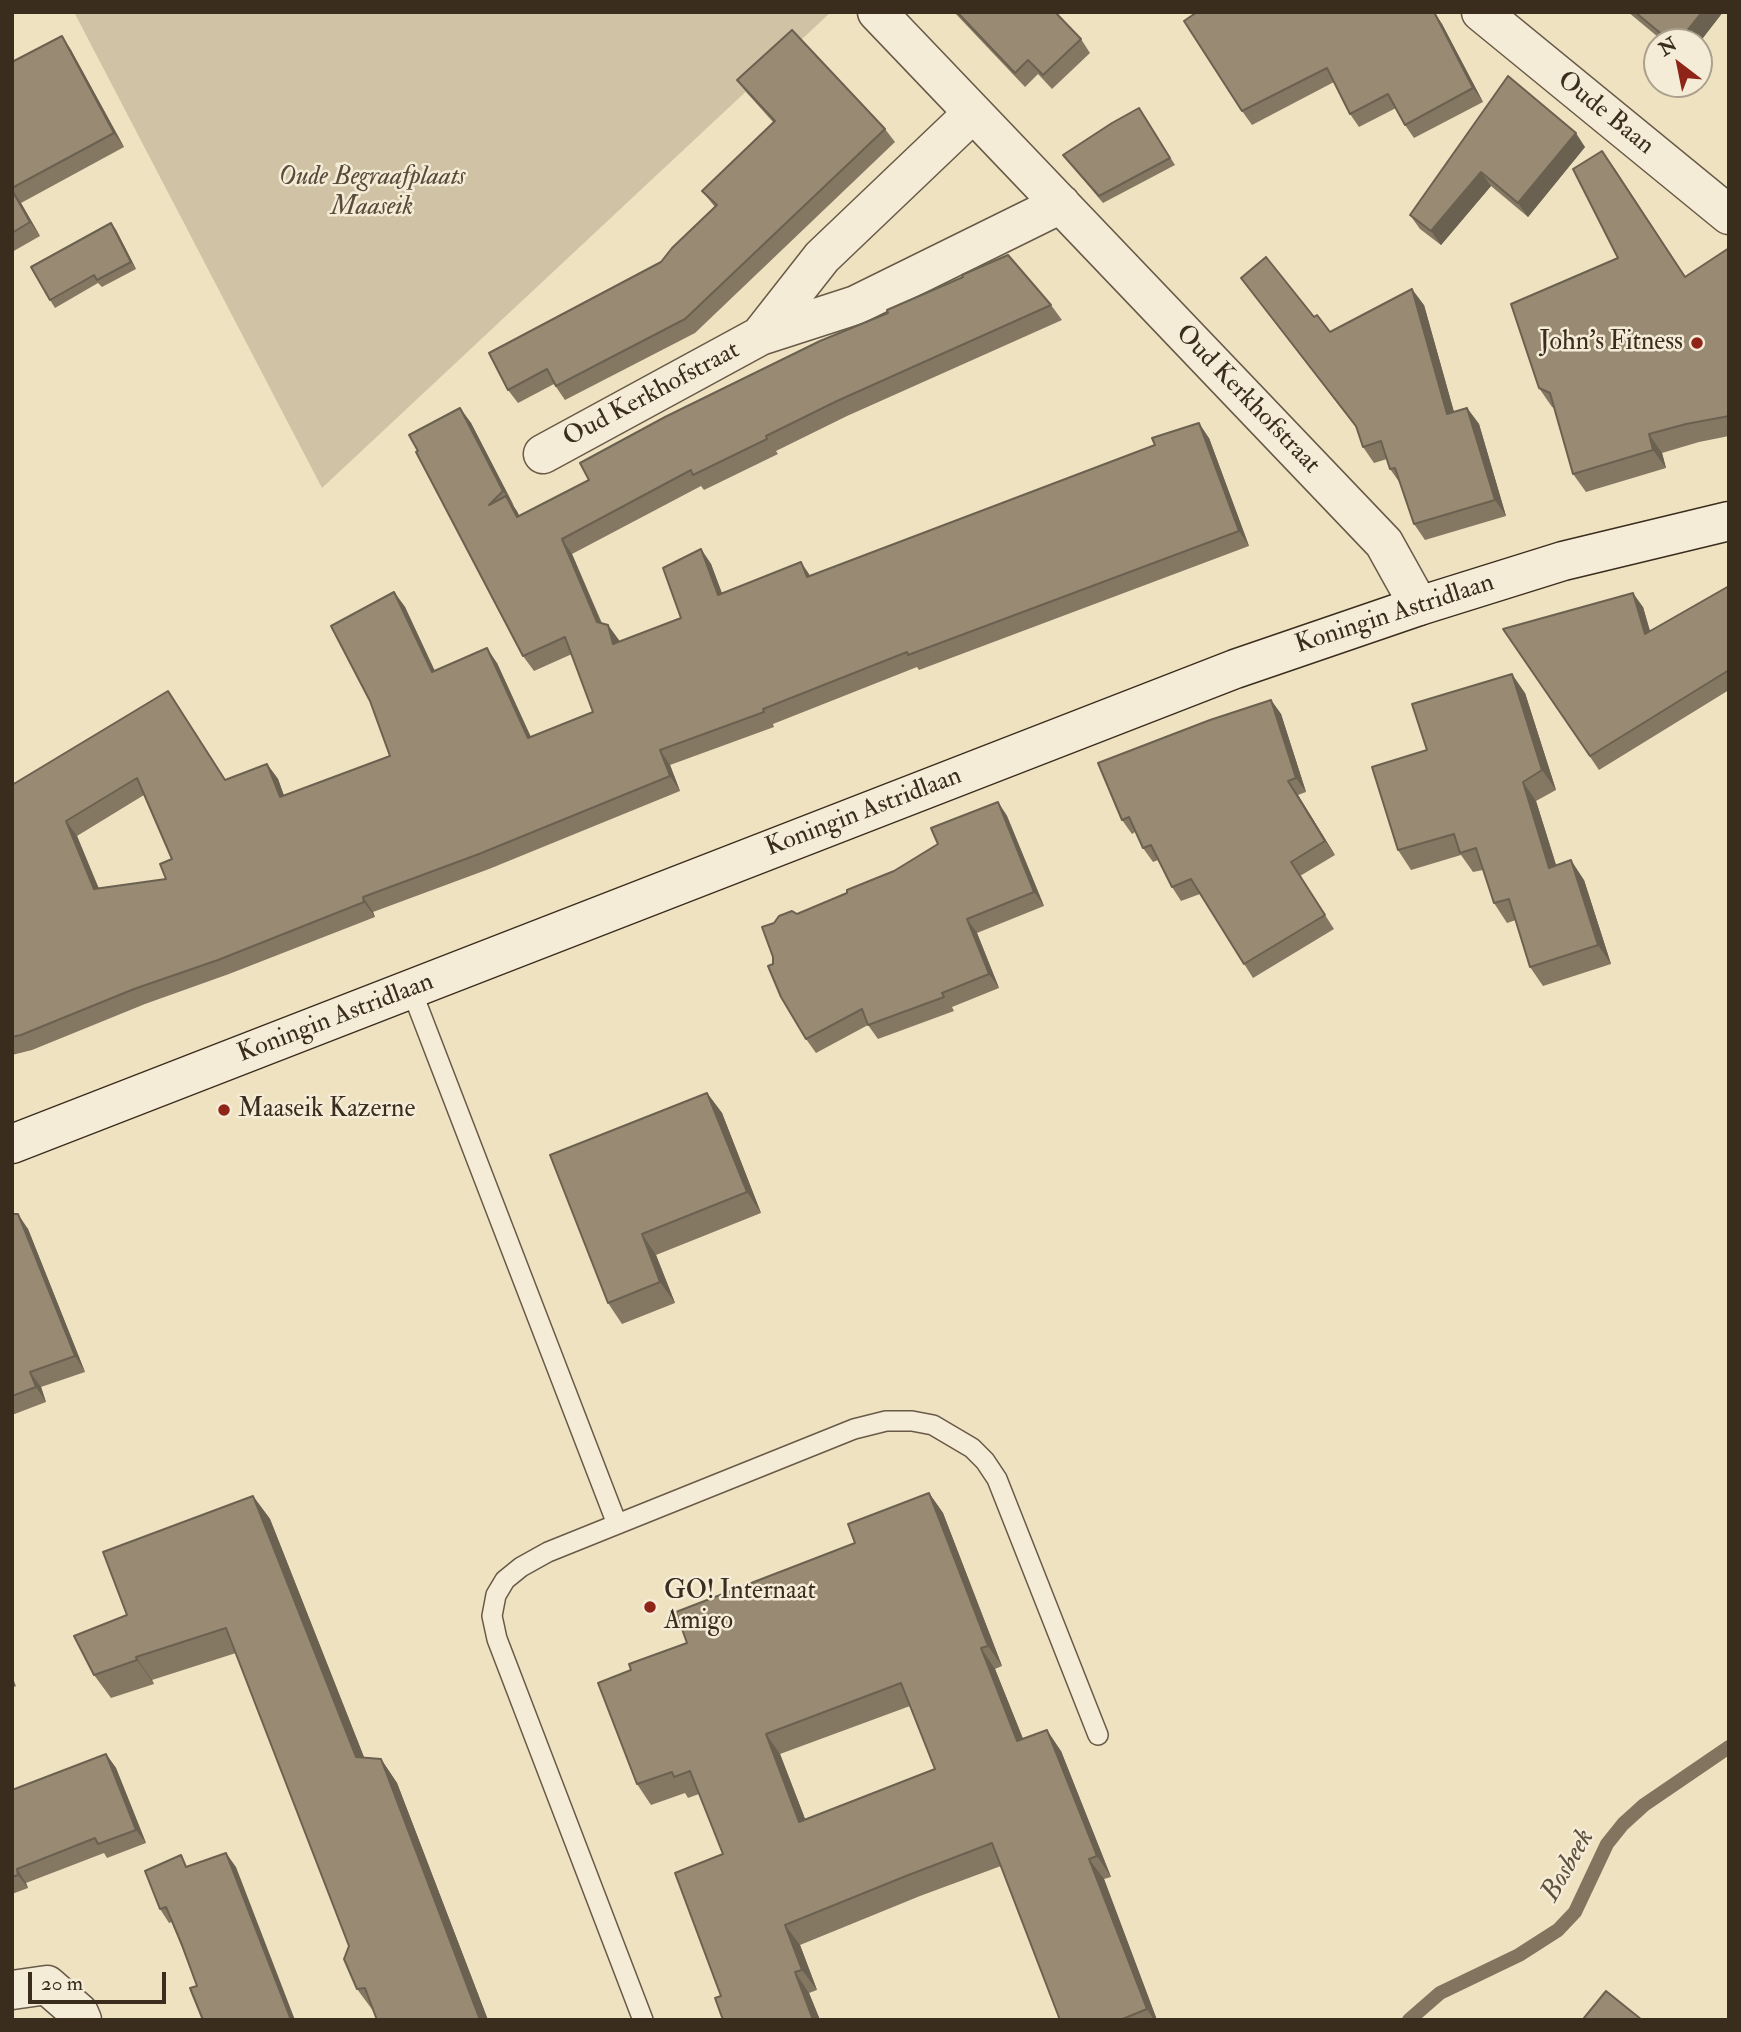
<!DOCTYPE html>
<style>
body{margin:0}
#map{position:relative;width:1741px;height:2032px;overflow:hidden;background:#efe2c1;font-family:"IM FELL Double Pica",serif}
canvas{display:block}
.frame{position:absolute;inset:0;border:14px solid #3b2d1e;pointer-events:none}
.north{position:absolute;left:1643px;top:28px;width:70px;height:70px;box-sizing:border-box;background:#f5ecd7;border:2px solid #aba08d;border-radius:50%;rotate:328deg;font-size:19px;font-weight:700;line-height:28px;text-align:center;color:#3b2d1e}
.north::after{content:'';display:block;margin:auto;width:24px;height:32px;background:#8f2418;clip-path:polygon(50% 0,100% 100%,50% 72%,0 100%)}
.scale{position:absolute;left:28px;top:1972px;width:138px;height:32px;box-sizing:border-box;border:4px solid #3b2d1e;border-top:0;padding-left:9px;font-size:21px;line-height:24px;white-space:nowrap;color:#3b2d1e;-webkit-text-stroke:5px #f5ecd7;paint-order:stroke}
</style>
<div id="map">
<canvas width="1741" height="2032"></canvas>
<div class="frame"></div>
<div class="north">N</div>
<div class="scale">20 m</div>
</div>
<script>
const ctx = document.querySelector('canvas').getContext('2d');
ctx.lineJoin = 'round';
function paint(path, color) { ctx.fillStyle = color; ctx.fill(path, 'evenodd'); }
const poly = rows => new Path2D(rows.map(r => 'M' + r).join(''));
function trace(path, color, width, dash) { ctx.strokeStyle = color; ctx.lineWidth = width; ctx.lineCap = dash ? 'butt' : 'round'; ctx.setLineDash(dash || []); ctx.stroke(path); }
function label(font, color, halo, rows, align = 'center') {
  ctx.font = font + ' "IM FELL Double Pica",serif'; ctx.lineWidth = 5; ctx.setLineDash([]); ctx.textBaseline = 'middle'; ctx.strokeStyle = halo; ctx.fillStyle = color; for (const [text, x, y, turn = 0] of rows) {
    ctx.save(); ctx.translate(x, y); ctx.rotate((+turn || 0) * Math.PI / 180); ctx.textAlign = isNaN(turn) ? turn : align; if (halo) ctx.strokeText(text, 0, 0); ctx.fillText(text, 0, 0); ctx.restore();
  }
}
paint(poly([
 [74,12,831,12,322,488]
]), '#d0c3a5');
trace(poly([
 [1409,2020,1440,1993,1519,1955,1558,1930,1575,1912,1607,1844,1623,1824,1644,1805,1729,1747]
]), '#82745f', 14);
const service = poly([
 [411,989,617,1524],
 [643,2020,497,1639,492,1616,496,1595,505,1580,521,1567,548,1552,854,1429,886,1421,912,1421,933,1425,972,1448,985,1461,997,1479,1098,1735]
]);
const minor = poly([
 [877,12,1384,543,1419,606],
 [1481,12,1729,215],
 [760,336,822,257,973,113],
 [543,454,760,336,856,305,1061,204],
 [12,1990,47,1985,79,2013,82,2020]
]);
const secondary = poly([
 [12,1144,1235,669,1419,606,1563,561,1729,521]
]);
trace(service, '#685a47', 22);
trace(minor, '#685a47', 41);
trace(secondary, '#3b2d1e', 41);
trace(service, '#f5ecd7', 19);
trace(minor, '#f5ecd7', 38);
trace(secondary, '#f5ecd7', 38);
paint(poly([
 [954,12,1055,12,1081,39,1090,53,1052,89,1038,74,1025,87],
 [1434,12,1442,24,1483,102,1414,138,1405,125,1396,108,1359,127,1350,114,1334,82,1252,125,1242,111],
 [1628,12,1723,12,1699,43,1664,42],
 [62,36,71,50,124,147,21,203,40,236,12,252,12,62],
 [1508,76,1585,147,1528,217,1491,186,1441,245,1420,229,1410,215],
 [737,80,885,129,895,142,695,333,565,400,554,384,518,403,508,390,661,262,715,207,702,191,773,122,747,93],
 [1144,115,1175,165,1103,203,1063,155],
 [1602,151,1685,277,1729,248,1729,436,1699,442,1662,453,1666,468,1586,492,1573,474,1554,408,1552,407,1539,388,1618,258],
 [111,223,116,230,136,269,102,287,98,283,55,308,50,300],
 [1241,278,1314,317,1330,332,1424,305,1454,412,1467,408,1479,424,1506,516,1425,540,1414,524,1400,483,1390,469,1387,459,1374,463,1363,447,1357,429],
 [1051,305,1062,320,847,416,776,451,778,454,704,490,701,486,572,554,602,623,608,625,619,642,681,618,701,549,711,564,722,593,811,575,1209,438,1249,546,919,670,917,667,773,724,774,727,670,765,680,791,489,869,373,912,375,917,229,974,145,1004,32,1050,12,1055,12,785,178,706,225,780,267,764,278,779,284,796,390,756,394,592,405,607,435,671,497,663,531,737,593,712,572,654,534,671,523,656,460,408,471,423,519,516],
 [144,795,172,859,166,879,98,888,77,836],
 [1729,586,1729,690,1599,770,1503,629,1643,607,1650,632],
 [1525,693,1556,790,1536,801,1556,865,1584,880,1611,964,1543,986,1530,967,1516,920,1507,923,1494,903,1483,870,1473,872,1461,855,1411,870,1398,850],
 [1271,700,1281,714,1306,792,1298,795,1335,855,1300,876,1334,929,1253,978,1200,894,1181,901,1172,887,1158,860,1153,862,1143,848,1135,832,1132,834,1122,820],
 [998,802,1007,816,1044,906,977,933,999,988,952,1007,954,1011,878,1039,868,1025,816,1053,806,1039,773,964,797,914,847,893,894,871,938,844],
 [707,1093,722,1113,761,1213,656,1255,675,1303,622,1324,608,1303],
 [12,1212,28,1229,85,1372,41,1387,46,1402,12,1415],
 [929,1493,943,1513,1002,1666,995,1669,1023,1739,1061,1751,1111,1877,1104,1879,1157,2020,1060,2020,1001,1866,920,1896,800,1945,817,1990,809,1993,820,2020,723,2020,721,1996,723,1854,699,1794,688,1798,685,1793,651,1805,637,1784,631,1670,687,1643,855,1543],
 [910,1706,935,1769,805,1819,780,1754],
 [253,1496,270,1519,364,1757,381,1759,397,1783,488,2020,377,2020,374,2012,357,1989,349,1946,236,1653,152,1680,154,1684,111,1698,94,1675,127,1615],
 [12,1676,16,1686,12,1688],
 [106,1754,116,1768,146,1843,107,1858,104,1853,26,1883,28,1888,12,1894,12,1790],
 [189,1866,236,1867,197,1986,172,1922,169,1923,160,1909]
]), '#847863');
paint(poly([
 [1434,12,1442,24,1483,102,1473,88],
 [1702,12,1723,12,1699,43,1678,42],
 [62,36,71,50,124,147,114,133],
 [1576,133,1585,147,1528,217,1518,203],
 [1602,151,1615,169,1698,296,1685,277],
 [1481,172,1491,186,1441,245,1431,231],
 [12,190,21,203,40,236,30,222],
 [111,223,116,230,136,269,131,262],
 [1412,289,1424,305,1459,430,1447,414],
 [460,408,471,423,514,506,503,491],
 [1467,408,1479,424,1506,516,1495,500],
 [1199,423,1209,438,1249,546,1239,531],
 [1649,434,1662,453,1666,468,1653,450],
 [506,496,517,511,527,532,517,517],
 [562,539,572,554,607,637,597,622],
 [701,549,711,564,728,610,718,595],
 [801,562,811,577,807,577],
 [394,592,405,607,442,687,432,672],
 [1633,593,1643,607,1655,648,1645,634],
 [608,625,619,640,624,659,613,644],
 [487,648,497,663,538,753,528,738],
 [1512,674,1525,693,1556,790,1542,770],
 [168,691,178,706,235,795,225,780],
 [1271,700,1281,714,1306,792,1296,778],
 [660,750,670,765,680,791,670,776],
 [267,764,278,779,290,812,280,797],
 [1288,781,1298,795,1335,855,1325,841],
 [1523,782,1536,801,1563,887,1549,868],
 [998,802,1007,816,1044,906,1034,892],
 [66,821,77,836,105,903,94,889],
 [1571,860,1584,880,1611,964,1598,945],
 [363,897,373,912,375,917,364,902],
 [967,919,977,933,999,988,989,974],
 [707,1093,722,1113,761,1213,747,1192],
 [18,1214,28,1229,85,1372,75,1356],
 [642,1234,656,1255,675,1303,660,1282],
 [30,1372,41,1387,46,1402,36,1387],
 [929,1493,943,1513,1002,1666,988,1646],
 [253,1496,270,1519,373,1780,356,1757],
 [981,1648,995,1669,1032,1761,1017,1741],
 [136,1657,152,1680,154,1684,137,1660],
 [1047,1730,1061,1751,1111,1877,1097,1856],
 [766,1734,780,1754,814,1842,799,1822],
 [106,1754,116,1768,146,1843,136,1830],
 [381,1759,397,1783,488,2020,480,2020],
 [226,1853,236,1867,295,2020,291,2020],
 [1089,1859,1104,1879,1157,2020,1154,2020,1147,2009],
 [17,1869,26,1883,28,1888,18,1875],
 [785,1925,800,1945,817,1990,802,1970],
 [795,1972,809,1993,820,2020,813,2020]
]), '#6b6150');
const building = poly([
 [957,12,1055,12,1081,39,1043,75,1028,60,1015,73,957,12],
 [1197,12,1434,12,1473,88,1405,125,1388,94,1350,114,1327,68,1242,111,1184,21,1197,12],
 [1635,12,1702,12,1678,42,1671,42,1635,12],
 [792,30,885,129,685,319,556,386,547,369,508,390,489,353,661,262,672,248,717,205,702,191,775,121,737,80,792,30],
 [62,36,114,133,12,188,12,62,62,36],
 [1508,76,1576,133,1518,203,1481,172,1431,231,1410,215,1508,76],
 [1139,108,1170,158,1099,196,1063,155,1112,123,1139,108],
 [1602,151,1685,277,1729,248,1729,416,1686,424,1649,434,1653,450,1573,474,1550,393,1539,388,1511,304,1618,258,1573,169,1602,151],
 [12,190,30,222,12,233,12,190],
 [111,223,131,262,97,280,94,275,50,300,31,267,111,223],
 [1008,255,1051,305,837,401,766,436,767,439,693,475,691,470,562,539,597,622,608,625,613,644,681,618,663,568,701,549,718,595,801,562,807,577,1155,445,1152,438,1199,423,1239,531,908,655,907,652,763,709,764,712,660,750,670,776,479,854,363,897,364,902,218,960,134,989,21,1035,12,1037,12,785,168,691,225,780,267,764,280,797,390,756,370,701,331,626,394,592,432,672,487,648,528,738,593,712,565,637,523,656,416,452,418,451,409,435,460,408,503,491,489,505,506,496,517,517,589,480,580,463,665,417,820,341,888,313,887,310,963,277,962,275,1008,255],
 [137,778,172,859,160,864,166,879,94,889,66,821,137,778],
 [1266,257,1314,317,1317,315,1330,332,1412,289,1447,414,1467,408,1495,500,1414,524,1395,468,1390,469,1381,441,1363,447,1356,426,1241,278,1266,257],
 [1729,586,1729,670,1590,756,1503,629,1633,593,1645,634,1729,586],
 [1512,674,1542,770,1523,782,1549,868,1571,860,1598,945,1530,967,1509,899,1494,903,1476,848,1460,853,1454,834,1398,850,1372,767,1427,750,1412,704,1512,674],
 [1271,700,1296,778,1288,781,1325,841,1291,862,1325,915,1244,964,1191,879,1172,887,1151,845,1143,848,1129,817,1122,820,1098,763,1210,720,1271,700],
 [998,802,1034,892,967,919,989,974,942,993,944,997,868,1025,862,1009,806,1039,781,997,768,966,773,964,773,957,762,927,774,923,779,916,792,911,797,914,847,893,847,890,894,871,938,844,931,828,998,802],
 [707,1093,747,1192,642,1234,660,1282,608,1303,550,1155,707,1093],
 [12,1212,13,1214,18,1214,75,1356,30,1372,36,1387,12,1396,12,1212],
 [929,1493,988,1646,981,1648,1017,1741,1047,1730,1097,1856,1089,1859,1147,2009,1120,2020,1060,2020,992,1843,906,1876,785,1925,802,1970,795,1972,813,2020,723,2020,715,1998,721,1996,675,1873,723,1854,690,1771,674,1777,672,1772,637,1784,598,1683,631,1670,629,1664,687,1643,676,1612,855,1543,848,1524,929,1493],
 [901,1683,935,1769,799,1822,766,1734,901,1683],
 [253,1496,356,1757,381,1759,480,2020,377,2020,365,1988,357,1989,344,1959,349,1946,226,1628,136,1657,137,1660,94,1675,74,1636,127,1615,103,1552,253,1496],
 [106,1754,136,1830,98,1844,95,1838,17,1869,18,1875,12,1877,12,1790,106,1754],
 [226,1853,291,2020,203,2020,190,1988,197,1986,182,1945,166,1907,160,1909,145,1871,181,1855,186,1867,226,1853],
 [1606,1991,1642,2020,1587,2020,1584,2018,1606,1991]
]);
paint(building, '#998b73');
trace(building, '#6b6150', 2);
for (const [x, y, r, color] of [
 [1697,343,7,"#8f2418"],
 [224,1110,7,"#8f2418"],
 [650,1607,7,"#8f2418"]
]) { const dot = new Path2D(); dot.arc(x, y, r, 0, 2 * Math.PI); ctx.fillStyle = color; ctx.fill(dot); trace(dot, '#f5ecd7', 2.5); }
label('26px', '#3b2d1e', '#f5ecd7', [
 ["Oude Baan",1605,114,39],
 ["Oud Kerkhofstraat",652,395,-28],
 ["Oud Kerkhofstraat",1247,400,46],
 ["Koningin Astridlaan",1395,615,-18],
 ["Koningin Astridlaan",864,813,-21],
 ["Koningin Astridlaan",336,1019,-21]
]);
label('italic 26px', '#594b39', '#f5ecd7', [
 ["Oude Begraafplaats",372,178],
 ["Maaseik",372,208]
]);
label('26px', '#3b2d1e', '#f5ecd7', [
 ["John's Fitness",1683,343,"right"],
 ["Maaseik Kazerne",238,1110],
 ["GO! Internaat",664,1592],
 ["Amigo",664,1622]
], 'left');
label('italic 28px', '#5f513e', '#f5ecd7', [
 ["Bosbeek",1569,1866,-60]
]);
</script>
